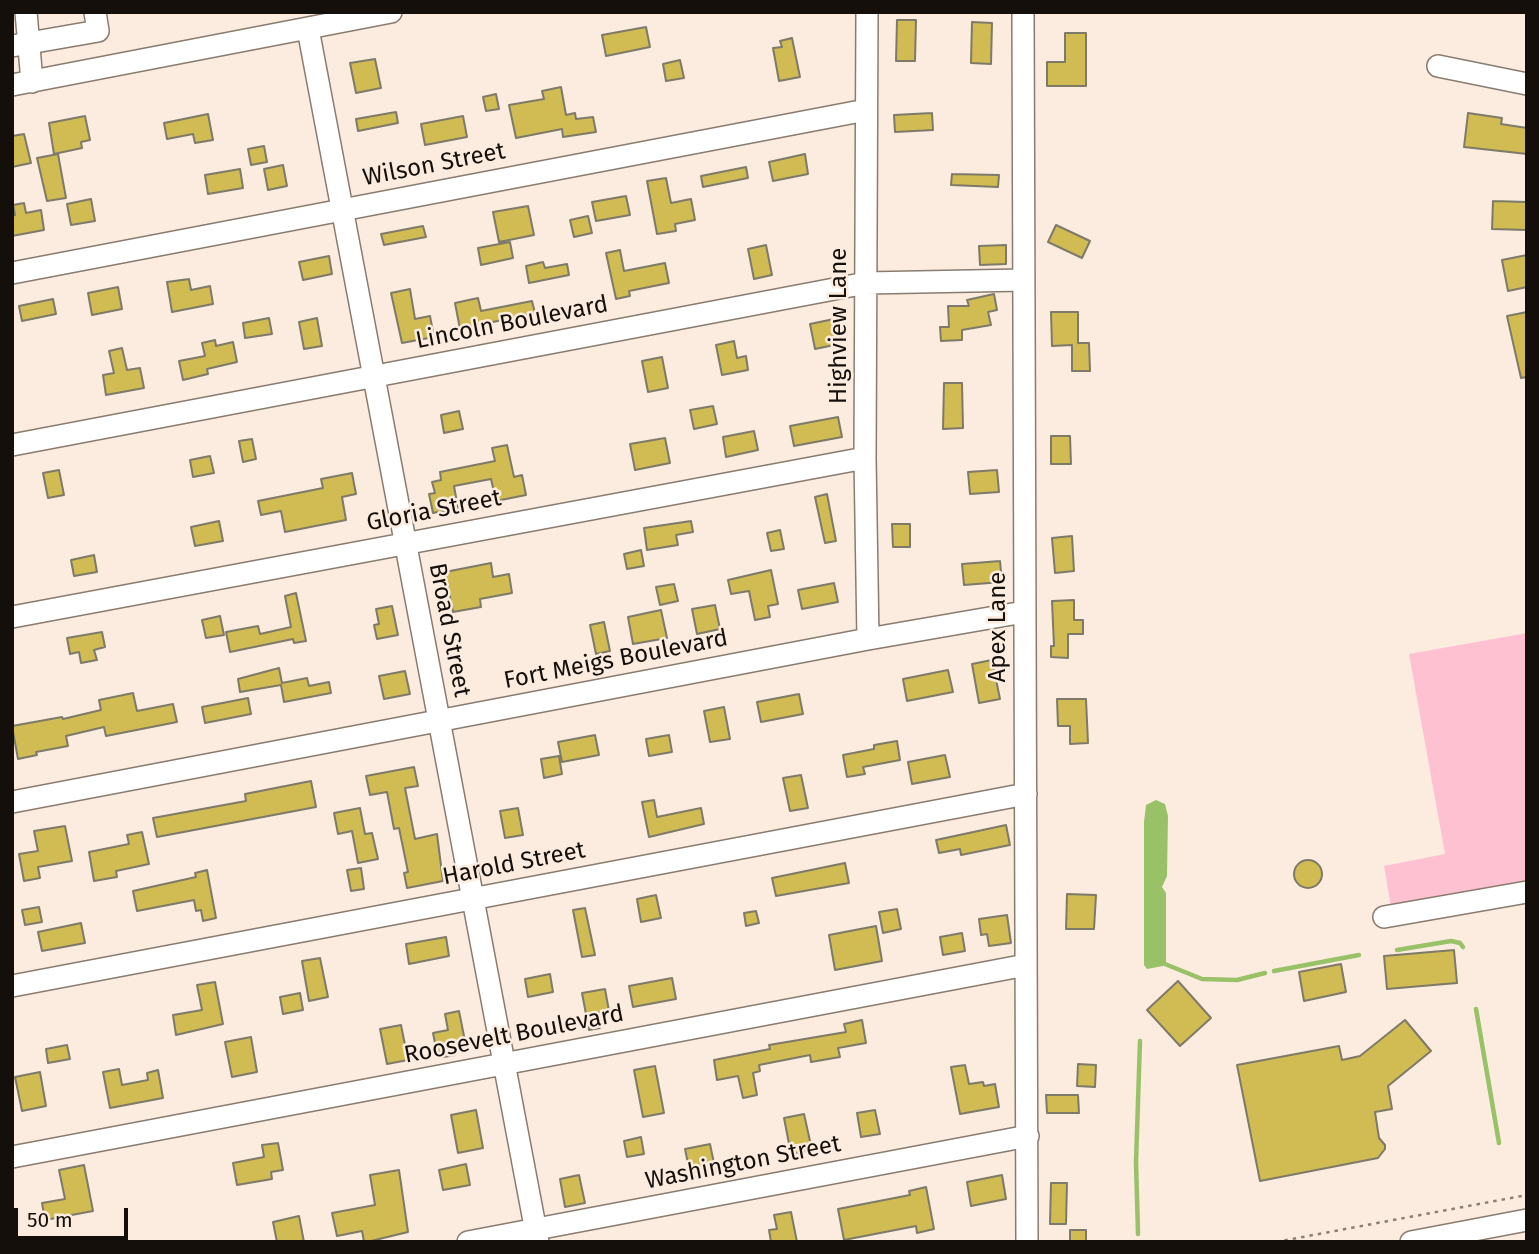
<!DOCTYPE html>
<style>
body{margin:0}
#map{position:relative;width:1539px;height:1254px;overflow:hidden;background:#fcecdf;font-family:"Fira Sans",sans-serif}
canvas{display:block}
.frame{position:absolute;inset:0;border:14px solid #140f0b;pointer-events:none}
.scale{position:absolute;left:14px;top:1208px;width:114px;height:32px;box-sizing:border-box;border:4px solid #140f0b;border-top:0;padding-left:9px;font-size:21px;line-height:24px;white-space:nowrap;color:#140f0b;-webkit-text-stroke:5px #fcecdf;paint-order:stroke}
</style>
<div id="map">
<canvas width="1539" height="1254"></canvas>
<div class="frame"></div>
<div class="scale">50 m</div>
</div>
<script>
const ctx = document.querySelector('canvas').getContext('2d');
ctx.lineJoin = 'round';
function paint(path, color) { ctx.fillStyle = color; ctx.fill(path, 'evenodd'); }
const poly = rows => new Path2D(rows.map(r => 'M' + r).join(''));
function trace(path, color, width, dash) { ctx.strokeStyle = color; ctx.lineWidth = width; ctx.lineCap = dash ? 'butt' : 'round'; ctx.setLineDash(dash || []); ctx.stroke(path); }
function label(font, color, halo, rows, align = 'center') {
  ctx.font = font + ' "Fira Sans",sans-serif'; ctx.lineWidth = 5; ctx.setLineDash([]); ctx.textBaseline = 'middle'; ctx.strokeStyle = halo; ctx.fillStyle = color; for (const [text, x, y, turn = 0] of rows) {
    ctx.save(); ctx.translate(x, y); ctx.rotate((+turn || 0) * Math.PI / 180); ctx.textAlign = isNaN(turn) ? turn : align; if (halo) ctx.strokeText(text, 0, 0); ctx.fillText(text, 0, 0); ctx.restore();
  }
}
paint(poly([
 [1527,633,1527,882,1391,907,1384,866,1445,854,1409,654]
]), '#fec1d2');
paint(poly([
 [1156,800,1165,804,1168,816,1167,876,1162,887,1166,893,1166,962,1163,966,1147,969,1144,965,1144,822,1146,805]
]), '#98c168');
trace(poly([
 [1397,950,1451,941,1460,943,1463,947],
 [1165,964,1202,979,1237,980,1265,973],
 [1274,971,1359,955],
 [1476,1009,1499,1143],
 [1138,1234,1136,1162,1140,1041]
]), '#98c168', 4.5);
const building = poly([
 [897,20,916,20,915,61,896,61,897,20],
 [972,22,992,23,991,64,971,63,972,22],
 [646,27,650,47,606,56,602,35,646,27],
 [1065,33,1086,33,1086,86,1047,86,1047,62,1065,62,1065,33],
 [792,38,800,77,779,81,773,48,782,47,780,41,792,38],
 [375,59,381,88,356,93,350,63,375,59],
 [680,60,684,78,666,81,663,64,680,60],
 [561,87,566,115,575,113,576,119,593,117,596,132,563,137,562,129,516,138,509,105,544,99,542,91,561,87],
 [496,94,499,109,486,111,483,97,496,94],
 [396,112,398,123,358,131,356,119,396,112],
 [932,113,933,130,895,132,894,115,932,113],
 [1468,113,1502,118,1501,124,1527,128,1527,154,1464,147,1468,113],
 [208,114,213,140,195,143,193,134,167,139,164,123,208,114],
 [85,116,90,140,81,142,82,148,54,154,49,123,85,116],
 [463,116,467,137,425,145,421,124,463,116],
 [24,134,31,163,12,167,12,136,24,134],
 [264,146,267,162,251,165,248,149,264,146],
 [58,154,66,198,47,201,37,158,58,154],
 [805,154,808,174,773,181,769,162,805,154],
 [283,165,287,186,268,190,264,169,283,165],
 [746,167,748,178,703,187,701,176,746,167],
 [240,169,243,188,208,194,205,175,240,169],
 [952,174,999,175,998,187,951,185,952,174],
 [666,178,671,203,691,199,695,220,675,224,676,231,657,234,647,181,666,178],
 [626,196,630,215,596,221,592,202,626,196],
 [91,199,95,221,71,225,67,204,91,199],
 [1493,201,1527,202,1527,230,1492,229,1493,201],
 [24,203,26,213,41,210,44,230,12,236,12,216,15,215,13,205,24,203],
 [528,206,534,235,499,242,493,212,528,206],
 [588,216,592,233,574,237,570,220,588,216],
 [1056,225,1090,241,1082,258,1048,242,1056,225],
 [423,226,426,237,384,245,381,234,423,226],
 [510,242,513,258,481,265,478,248,510,242],
 [766,245,772,275,754,279,748,249,766,245],
 [1006,245,1006,264,980,265,979,246,1006,245],
 [620,250,624,271,665,263,669,283,629,291,630,296,616,299,606,253,620,250],
 [1527,255,1527,287,1508,291,1502,260,1527,255],
 [329,256,332,274,303,280,299,262,329,256],
 [543,262,545,268,567,264,569,275,529,283,526,266,543,262],
 [189,279,191,290,210,286,213,304,172,312,167,282,189,279],
 [118,287,122,309,92,315,88,293,118,287],
 [410,289,415,319,430,316,434,337,402,343,391,293,410,289],
 [994,294,997,310,988,312,991,325,962,330,962,340,941,341,940,327,949,327,948,306,969,306,967,300,994,294],
 [478,298,481,311,532,301,535,313,460,329,455,303,478,298],
 [53,299,56,314,22,321,19,306,53,299],
 [1051,312,1078,312,1078,343,1089,343,1090,371,1072,371,1072,345,1052,346,1051,312],
 [1527,312,1527,377,1521,378,1507,316,1527,312],
 [269,318,272,334,245,338,243,323,269,318],
 [317,318,322,346,304,349,299,322,317,318],
 [834,319,839,344,815,349,810,324,834,319],
 [215,340,216,346,233,342,237,362,207,369,208,374,183,380,179,361,205,356,202,343,215,340],
 [734,341,737,358,746,356,748,370,722,375,716,345,734,341],
 [122,348,127,370,140,368,144,388,106,395,103,375,114,373,109,351,122,348],
 [662,357,668,388,648,392,642,361,662,357],
 [944,383,962,383,963,428,943,429,944,383],
 [713,406,717,424,694,429,690,410,713,406],
 [459,411,463,429,444,433,441,415,459,411],
 [838,417,842,437,794,446,790,426,838,417],
 [754,431,758,450,726,457,723,437,754,431],
 [1051,436,1070,436,1071,464,1051,464,1051,436],
 [665,438,670,463,635,470,630,444,665,438],
 [252,439,256,459,243,462,239,441,252,439],
 [507,445,514,477,522,475,526,495,496,501,491,479,454,486,458,508,433,513,429,494,435,493,432,482,441,480,440,472,495,461,492,448,507,445],
 [210,456,214,473,193,477,190,460,210,456],
 [59,470,64,495,48,498,43,473,59,470],
 [997,470,999,492,970,494,968,472,997,470],
 [352,473,356,494,342,497,346,520,285,532,281,511,261,515,258,501,323,488,321,479,352,473],
 [827,494,836,541,825,543,815,497,827,494],
 [219,521,223,541,195,546,191,527,219,521],
 [691,521,693,532,676,535,678,545,647,550,644,528,691,521],
 [892,524,910,524,910,547,893,547,892,524],
 [780,530,784,549,771,551,767,533,780,530],
 [1072,536,1074,571,1055,573,1052,538,1072,536],
 [641,550,644,566,627,569,624,554,641,550],
 [94,555,97,572,74,576,71,560,94,555],
 [1000,561,1002,582,964,585,962,564,1000,561],
 [491,563,493,577,509,574,512,593,480,599,481,607,453,612,445,572,491,563],
 [771,570,778,604,768,606,770,617,755,620,749,591,731,594,728,580,771,570],
 [834,583,838,602,802,609,798,590,834,583],
 [674,584,678,601,660,605,656,587,674,584],
 [296,593,306,641,294,643,293,639,230,652,226,632,258,626,260,634,291,627,285,596,296,593],
 [1074,600,1074,620,1083,620,1083,634,1068,634,1068,658,1051,657,1051,646,1054,646,1052,601,1074,600],
 [715,605,720,629,697,634,692,609,715,605],
 [392,606,398,635,377,639,374,625,379,624,376,609,392,606],
 [661,610,667,638,633,644,628,617,661,610],
 [220,616,224,635,206,638,202,620,220,616],
 [604,622,610,651,596,654,590,625,604,622],
 [102,632,105,647,94,650,97,660,81,663,79,652,70,654,67,638,102,632],
 [992,660,1000,699,979,703,972,664,992,660],
 [279,668,282,683,307,678,309,686,329,682,331,693,284,702,281,685,240,692,238,679,279,668],
 [948,670,953,692,907,701,903,679,948,670],
 [405,671,410,694,384,699,379,676,405,671],
 [133,693,137,711,173,704,177,722,106,736,104,727,66,736,68,746,36,752,37,755,18,759,12,726,62,717,63,719,101,710,99,700,133,693],
 [799,694,803,714,761,722,757,702,799,694],
 [248,698,251,714,205,723,202,707,248,698],
 [1057,699,1086,699,1088,743,1070,744,1070,726,1058,726,1057,699],
 [724,707,730,739,710,742,704,711,724,707],
 [595,735,599,755,562,762,558,742,595,735],
 [669,735,672,752,649,756,646,739,669,735],
 [897,741,900,760,863,767,865,774,847,777,843,755,874,749,874,745,897,741],
 [945,755,950,777,912,784,908,762,945,755],
 [559,756,562,774,544,778,541,759,559,756],
 [414,767,418,786,405,788,415,839,437,834,443,881,407,888,404,873,408,872,399,828,394,829,387,792,370,795,366,776,414,767],
 [801,775,808,808,790,811,783,778,801,775],
 [311,781,316,807,157,837,153,818,246,801,245,794,311,781],
 [654,800,657,817,701,808,704,824,649,837,642,802,654,800],
 [360,808,365,834,372,833,378,859,358,863,352,831,338,834,334,813,360,808],
 [518,808,523,835,505,838,500,811,518,808],
 [1006,825,1010,845,961,855,960,849,939,853,936,840,1006,825],
 [65,826,72,861,38,867,40,878,24,881,19,854,38,851,34,831,65,826],
 [142,832,149,864,116,871,117,877,94,881,89,852,129,844,127,835,142,832],
 '1294 874a14 14 0 1 1 28 0a14 14 0 1 1-28 0Z',
 [845,863,849,883,776,896,772,878,845,863],
 [361,868,364,889,351,891,347,870,361,868],
 [207,870,216,918,203,921,201,910,196,911,194,900,137,911,133,891,196,877,195,873,207,870],
 [1067,894,1096,895,1094,929,1066,929,1067,894],
 [656,895,661,918,641,922,637,899,656,895],
 [39,907,42,922,25,925,22,910,39,907],
 [585,908,595,955,582,957,573,910,585,908],
 [897,909,901,929,883,933,879,912,897,909],
 [756,911,759,923,746,926,744,913,756,911],
 [1007,915,1011,943,989,946,987,934,981,935,979,919,1007,915],
 [81,923,85,943,42,951,38,932,81,923],
 [876,926,882,961,835,970,829,935,876,926],
 [962,933,965,951,943,955,940,937,962,933],
 [446,937,449,956,409,964,406,944,446,937],
 [1454,950,1457,983,1387,989,1384,956,1454,950],
 [320,958,328,997,309,1001,302,961,320,958],
 [1341,964,1346,992,1304,1001,1299,972,1341,964],
 [550,974,553,992,528,997,525,979,550,974],
 [672,978,676,999,633,1007,629,986,672,978],
 [1178,981,1211,1018,1180,1046,1147,1010,1178,981],
 [215,982,223,1024,176,1035,173,1015,202,1010,197,985,215,982],
 [605,989,609,1011,598,1013,600,1028,589,1030,582,993,605,989],
 [300,993,303,1010,283,1014,280,997,300,993],
 [459,1011,466,1046,454,1049,455,1055,438,1058,433,1033,448,1030,445,1014,459,1011],
 [862,1020,866,1043,838,1048,840,1057,811,1062,810,1055,759,1065,760,1071,753,1073,757,1095,743,1098,738,1076,717,1080,714,1060,770,1049,769,1045,846,1032,844,1024,862,1020],
 [1405,1020,1431,1051,1388,1086,1392,1109,1375,1112,1379,1138,1385,1145,1385,1149,1378,1158,1260,1181,1237,1065,1339,1046,1342,1060,1360,1056,1405,1020],
 [401,1025,408,1060,387,1064,380,1029,401,1025],
 [251,1037,257,1072,232,1077,225,1042,251,1037],
 [67,1045,70,1059,48,1063,46,1049,67,1045],
 [1078,1064,1096,1065,1095,1087,1077,1086,1078,1064],
 [965,1065,969,1084,983,1082,984,1086,995,1084,999,1107,960,1114,951,1067,965,1065],
 [655,1066,664,1113,643,1117,634,1070,655,1066],
 [119,1069,122,1085,148,1080,147,1073,158,1070,163,1098,110,1108,103,1072,119,1069],
 [40,1072,46,1106,22,1111,15,1077,40,1072],
 [1046,1095,1078,1095,1079,1113,1047,1113,1046,1095],
 [476,1110,483,1148,458,1153,451,1115,476,1110],
 [875,1110,880,1134,861,1137,857,1113,875,1110],
 [804,1114,812,1150,791,1154,784,1118,804,1114],
 [641,1137,644,1154,627,1157,624,1141,641,1137],
 [278,1143,283,1170,271,1172,272,1179,237,1185,233,1163,264,1157,262,1145,278,1143],
 [710,1144,716,1173,691,1178,685,1149,710,1144],
 [466,1164,470,1185,443,1190,439,1170,466,1164],
 [84,1165,93,1211,45,1220,42,1203,65,1199,59,1170,84,1165],
 [399,1170,408,1232,367,1242,364,1242,362,1231,337,1236,332,1213,375,1205,370,1175,399,1170],
 [579,1175,585,1203,565,1207,560,1179,579,1175],
 [1002,1175,1006,1199,971,1206,967,1182,1002,1175],
 [1051,1183,1067,1183,1066,1224,1050,1224,1051,1183],
 [926,1187,934,1229,917,1233,916,1226,844,1240,838,1209,910,1195,909,1191,926,1187],
 [791,1212,797,1242,771,1242,769,1230,777,1229,774,1215,791,1212],
 [299,1216,304,1242,277,1242,273,1222,299,1216],
 [1070,1230,1086,1230,1086,1242,1070,1242,1070,1230]
]);
paint(building, '#d1bb53');
trace(building, '#7e7a69', 2);
const minor = poly([
 [26,12,32,82],
 [867,12,865,458,868,639],
 [1023,12,1027,1242],
 [308,29,538,1242],
 [12,46,98,31,95,12],
 [1438,66,1527,84],
 [12,85,391,12],
 [12,273,866,110],
 [12,445,866,283,1024,280],
 [12,617,865,458],
 [12,802,868,639,1024,612],
 [1384,917,1527,892],
 [12,986,1026,794],
 [12,1157,1026,965],
 [468,1242,1028,1136],
 [1411,1242,1527,1220]
]);
trace(minor, '#897c6f', 24);
trace(poly([
 [1276,1242,1527,1195]
]), '#8a8077', 2.5, [3.5, 5]);
trace(minor, '#fff', 21);
label('24px', '#140f0b', '#fcecdf', [
 ["Wilson Street",434,165,-11],
 ["Lincoln Boulevard",512,323,-11],
 ["Highview Lane",839,326,-90],
 ["Gloria Street",434,511,-11],
 ["Apex Lane",998,627,-90],
 ["Broad Street",449,630,79],
 ["Fort Meigs Boulevard",616,660,-11],
 ["Harold Street",514,864,-11],
 ["Roosevelt Boulevard",514,1035,-11],
 ["Washington Street",743,1163,-11]
]);
</script>
